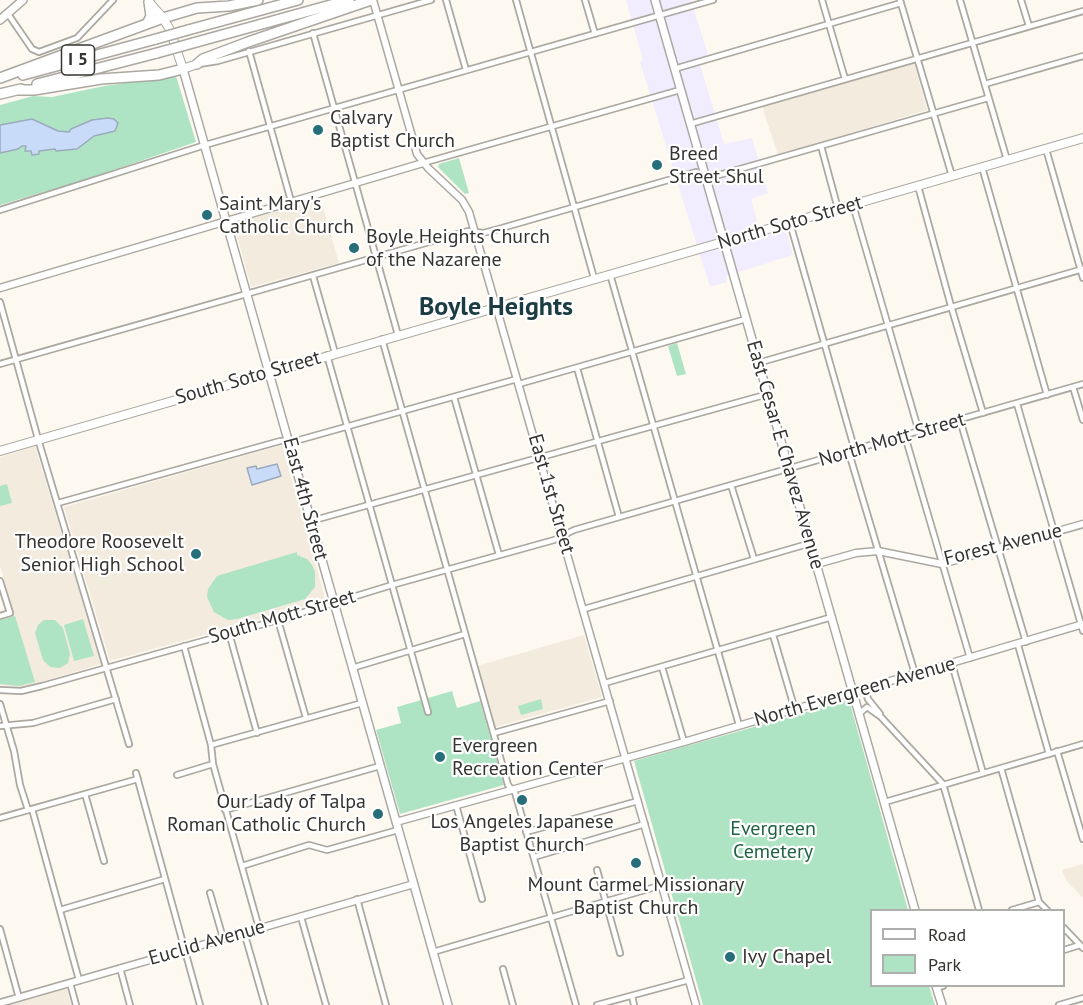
<!DOCTYPE html>
<style>
body{margin:0}
#map{position:relative;width:1083px;height:1005px;overflow:hidden;background:#fdf9f1;font-family:"PT Sans",sans-serif}
canvas{display:block}
.legend{position:absolute;left:870px;top:909px;width:195px;height:78px;box-sizing:border-box;background:#fff;border:2px solid #aeaead;margin:0;padding:8px 10px;list-style:none;font-size:18px;color:#353431}
.legend li{display:flex;align-items:center;gap:12px;height:30px}
.legend b{width:30px;border:2px solid #aeaead}
</style>
<div id="map">
<canvas width="1083" height="1005"></canvas>
<ul class="legend">
<li><b style="height:8px;background:#fff"></b>Road</li>
<li><b style="height:16px;background:#aee4c3"></b>Park</li>
</ul>
</div>
<script>
const ctx = document.querySelector('canvas').getContext('2d');
ctx.lineJoin = 'round';
function paint(path, color) { ctx.fillStyle = color; ctx.fill(path, 'evenodd'); }
const poly = rows => new Path2D(rows.map(r => 'M' + r).join(''));
function trace(path, color, width, dash) { ctx.strokeStyle = color; ctx.lineWidth = width; ctx.lineCap = dash ? 'butt' : 'round'; ctx.setLineDash(dash || []); ctx.stroke(path); }
function label(font, color, halo, rows, align = 'center') {
  ctx.font = font + ' "PT Sans",sans-serif'; ctx.lineWidth = 4.5; ctx.setLineDash([]); ctx.textBaseline = 'middle'; ctx.strokeStyle = halo; ctx.fillStyle = color; for (const [text, x, y, turn = 0] of rows) {
    ctx.save(); ctx.translate(x, y); ctx.rotate((+turn || 0) * Math.PI / 180); ctx.textAlign = isNaN(turn) ? turn : align; if (halo) ctx.strokeText(text, 0, 0); ctx.fillText(text, 0, 0); ctx.restore();
  }
}
paint(poly([
 [626,0,691,0,708,55,698,58,724,144,752,138,768,193,751,199,761,237,786,230,793,255,726,276,727,282,710,287,640,62,643,60]
]), '#f1ecfe');
paint(poly([
 [914,63,927,110,778,155,762,106],
 [320,197,339,263,251,287,233,221],
 [282,445,326,601,110,661,64,507],
 [35,446,101,664,21,688,0,685,0,620,14,614,0,566,0,457],
 [584,635,602,697,495,727,477,666],
 [1083,864,1083,898,1066,880,1062,870],
 [66,987,71,1005,6,1005]
]), '#f3ebdd');
paint(poly([
 [176,76,196,142,87,179,0,205,0,105,33,96,52,97,104,86],
 [459,158,469,193,465,194,438,167,439,164],
 [677,343,686,374,677,376,668,346],
 [7,484,12,503,0,506,0,486],
 [297,552,297,555,307,559,312,565,315,572,315,587,305,599,237,619,228,620,214,612,207,597,208,589,217,576],
 [15,616,35,682,19,686,0,684,0,620],
 [83,619,94,656,74,661,64,625],
 [44,620,55,620,63,628,70,654,68,663,60,668,50,667,43,660,35,633,38,625],
 [452,691,457,708,480,701,504,785,400,814,376,730,401,723,397,707],
 [541,699,543,709,521,715,518,706],
 [849,700,908,910,872,910,872,986,929,986,935,1005,703,1005,634,761]
]), '#aee4c3');
const water = poly([
 [108,118,114,119,118,123,115,131,94,136,77,149,56,151,55,149,39,151,39,154,32,155,31,151,25,151,26,146,22,146,18,149,0,153,0,125,32,119,58,131,69,132,71,129,92,120,108,118],
 [277,464,281,476,252,485,247,468,256,466,257,469,277,464]
]);
paint(water, '#c8dcfa');
trace(water, '#9caabe', 1.5);
const minor = poly([
 [446,0,466,70],
 [516,0,594,278],
 [585,0,595,34],
 [822,0,845,79],
 [900,0,952,176],
 [960,0,1007,160],
 [1021,0,1029,26],
 [8,14,32,49,39,52,77,38,113,0],
 [313,33,398,335],
 [249,51,291,201],
 [199,64,218,61,431,0],
 [674,69,901,3],
 [985,84,1083,56],
 [690,124,1083,11],
 [821,146,838,209],
 [1046,149,1083,278],
 [423,163,680,90],
 [982,167,1047,395],
 [918,186,951,306,983,413],
 [853,205,919,432],
 [0,210,205,145,713,0],
 [790,223,855,451],
 [610,274,739,725],
 [313,276,335,353],
 [0,302,38,439,129,744],
 [382,339,508,785,512,790],
 [327,355,428,712],
 [758,363,1083,269],
 [0,364,468,231,483,233,502,228,696,172,712,177,988,98],
 [577,368,619,517],
 [519,384,746,319],
 [1073,387,1083,420],
 [454,397,499,555],
 [1017,404,1083,631],
 [960,420,1026,642],
 [905,436,970,658],
 [849,453,915,674],
 [731,485,754,559],
 [58,503,280,441,299,440,517,379],
 [311,521,768,394],
 [0,581,10,613,0,616],
 [584,609,811,543],
 [278,620,306,718],
 [229,633,257,733],
 [773,635,795,710],
 [1018,645,1049,754],
 [184,646,211,745,213,764,259,928],
 [952,664,983,773],
 [662,667,684,742],
 [352,668,465,634],
 [605,683,832,617],
 [865,689,868,699,880,714],
 [0,690,21,691,42,686,278,620,392,585,554,540,574,530,1083,384],
 [0,704,14,751,20,785,28,810],
 [860,713,867,707,881,717,943,784,979,910],
 [0,726,33,723,116,699],
 [494,733,610,701],
 [211,745,362,703],
 [1057,751,1083,839],
 [1001,768,1039,902,1047,910],
 [136,773,200,1005],
 [177,775,213,764],
 [514,789,576,1005],
 [85,794,104,861],
 [885,802,1083,744],
 [456,805,482,899],
 [32,809,79,980],
 [225,810,380,766],
 [0,818,138,779],
 [526,832,638,801],
 [534,857,645,824],
 [242,866,309,845,327,850,398,830],
 [597,870,620,953],
 [210,893,223,938],
 [357,899,386,1005],
 [60,910,165,879],
 [1012,910,1039,902],
 [301,917,326,1005],
 [1064,928,1083,948],
 [0,929,19,998],
 [244,932,265,1005],
 [1064,950,1080,945],
 [433,952,662,885],
 [120,968,130,1005],
 [503,969,513,1005],
 [70,983,76,1005],
 [937,987,943,986],
 [632,996,634,1005],
 [597,1005,689,980],
 [1059,1005,1083,998]
]);
const tertiary = poly([
 [373,0,417,154,428,168,462,200,469,212,696,1005],
 [0,288,423,163],
 [817,564,856,553,878,551,942,564,1083,524],
 [396,822,684,742,1083,624],
 [0,1003,414,884]
]);
const secondary = poly([
 [655,0,915,910],
 [0,20,23,0],
 [183,69,448,1005],
 [936,986,942,1005]
]);
const primary = poly([
 [149,2,163,18,170,30,183,69,197,64],
 [0,451,1083,138]
]);
const motorway = poly([
 [147,24,151,16,149,2],
 [188,30,298,0],
 [193,43,349,0],
 [197,64,203,59,248,42,371,0],
 [23,75,156,39],
 [0,78,163,18,197,8,229,6,258,0],
 [37,84,157,53],
 [17,90,34,90,101,79,159,75,183,69],
 [0,94,21,89]
]);
trace(minor, '#aba8a1', 8);
trace(tertiary, '#aba8a1', 9);
trace(secondary, '#aba8a1', 10);
trace(primary, '#aba8a1', 10);
trace(motorway, '#aba8a1', 12);
trace(minor, '#fff', 4.5);
trace(tertiary, '#fff', 6);
trace(secondary, '#fff', 7);
trace(primary, '#fff', 8);
trace(motorway, '#fff', 9);
const motorwayBridge = poly([
 [156,39,188,30],
 [157,53,193,43]
]);
trace(motorwayBridge, '#aba8a1', 12, []);
trace(motorwayBridge, '#fff', 9);
for (const [x, y, r, color] of [
 [318,130,6,"#266e7a"],
 [657,165,6,"#266e7a"],
 [207,215,6,"#266e7a"],
 [354,248,6,"#266e7a"],
 [196,554,6,"#266e7a"],
 [440,757,6,"#266e7a"],
 [522,800,6,"#266e7a"],
 [378,814,6,"#266e7a"],
 [636,863,6,"#266e7a"],
 [730,957,6,"#266e7a"]
]) { const dot = new Path2D(); dot.arc(x, y, r, 0, 2 * Math.PI); ctx.fillStyle = color; ctx.fill(dot); trace(dot, '#fff', 2); }
for (const [x, y, w] of [
 [78,60,33]
]) { const box = new Path2D(); box.roundRect(x - w / 2, y - 15, w, 30, 4.5); ctx.fillStyle = '#fff'; ctx.fill(box); trace(box, '#353431', 1.5); }
label('bold 18px', '#353431', null, [
 ["I 5",78,60]
]);
label('20px', '#353431', '#fff', [
 ["Calvary",330,118],
 ["Baptist Church",330,141],
 ["Breed",669,154],
 ["Street Shul",669,177],
 ["Saint Mary's",219,204],
 ["Catholic Church",219,227],
 ["Boyle Heights Church",366,237],
 ["of the Nazarene",366,260],
 ["Theodore Roosevelt",184,542,"right"],
 ["Senior High School",184,565,"right"],
 ["Evergreen",452,746],
 ["Recreation Center",452,769],
 ["Our Lady of Talpa",366,802,"right"],
 ["Roman Catholic Church",366,825,"right"],
 ["Los Angeles Japanese",522,822,"center"],
 ["Baptist Church",522,845,"center"],
 ["Mount Carmel Missionary",636,885,"center"],
 ["Baptist Church",636,908,"center"],
 ["Ivy Chapel",742,957]
], 'left');
label('20px', '#353431', '#fff', [
 ["North Soto Street",790,223,-16],
 ["South Soto Street",248,378,-16],
 ["North Mott Street",892,440,-16],
 ["East Cesar E Chavez Avenue",785,455,74],
 ["East 1st Street",551,494,74],
 ["East 4th Street",305,499,75],
 ["Forest Avenue",1003,545,-14],
 ["South Mott Street",282,617,-16],
 ["North Evergreen Avenue",855,692,-16],
 ["Euclid Avenue",207,943,-16]
]);
label('20px', '#1f6241', '#fff', [
 ["Evergreen",773,829],
 ["Cemetery",773,852]
]);
label('bold 26px', '#1b3c42', '#fff', [
 ["Boyle Heights",496,308]
]);
</script>
